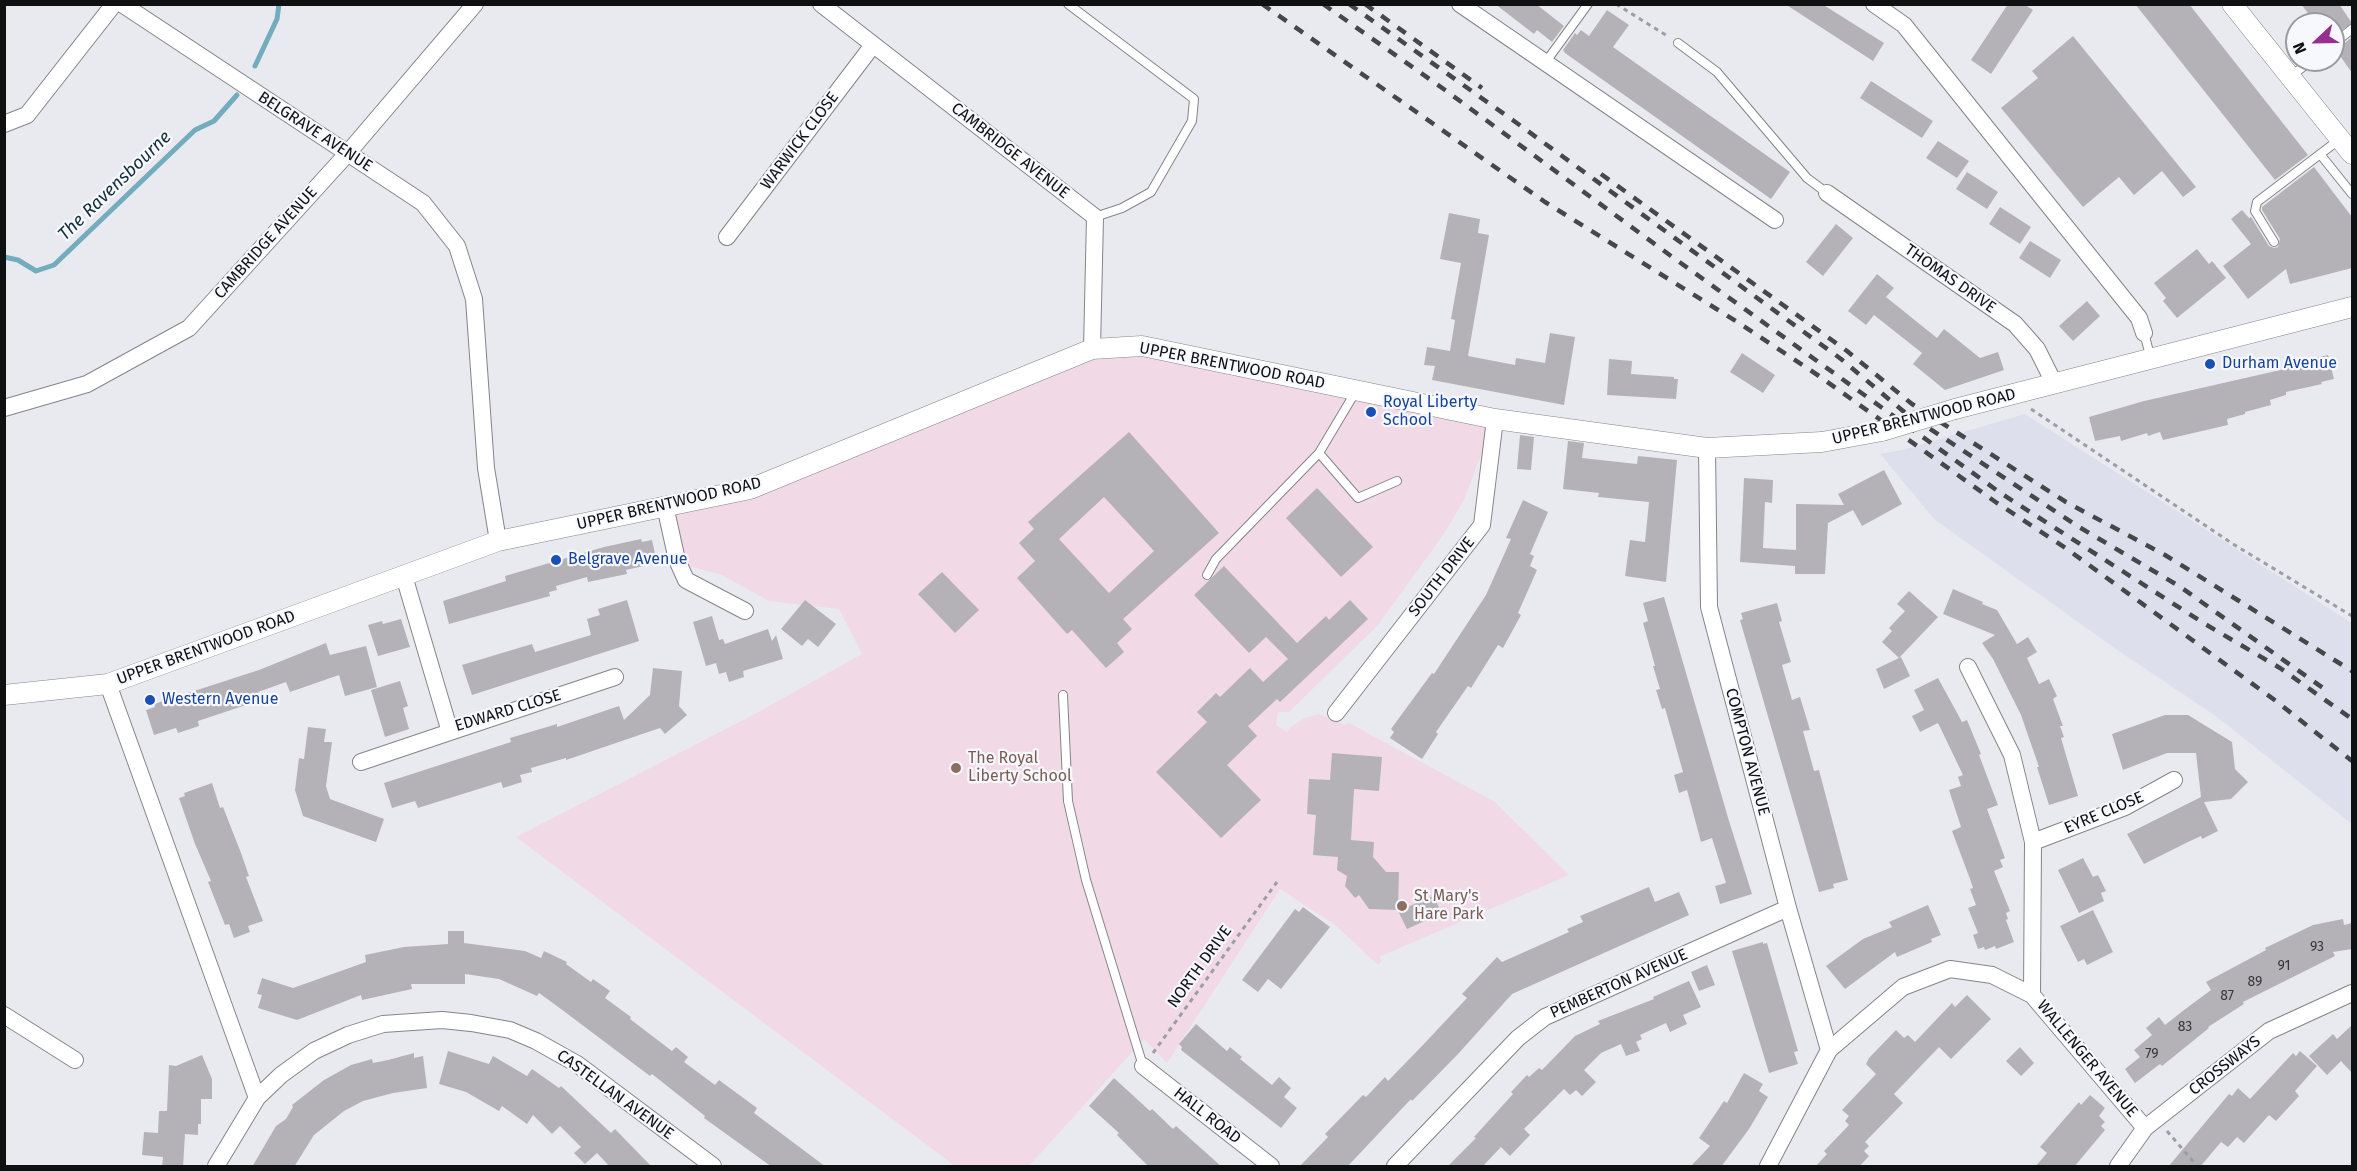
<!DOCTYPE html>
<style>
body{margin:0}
#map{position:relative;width:2357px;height:1171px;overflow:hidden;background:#e9eaf0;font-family:"Fira Sans",sans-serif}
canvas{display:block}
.frame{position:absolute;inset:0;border:6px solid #0f1012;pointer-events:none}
.north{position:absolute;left:2285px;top:12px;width:60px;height:60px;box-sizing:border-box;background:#f7f8fd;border:2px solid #9a9b9f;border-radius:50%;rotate:248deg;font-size:16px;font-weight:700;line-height:24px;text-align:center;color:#0f1012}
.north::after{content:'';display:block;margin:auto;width:21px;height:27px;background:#982e90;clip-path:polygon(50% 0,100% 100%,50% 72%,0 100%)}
</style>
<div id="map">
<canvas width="2357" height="1171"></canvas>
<div class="frame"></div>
<div class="north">N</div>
</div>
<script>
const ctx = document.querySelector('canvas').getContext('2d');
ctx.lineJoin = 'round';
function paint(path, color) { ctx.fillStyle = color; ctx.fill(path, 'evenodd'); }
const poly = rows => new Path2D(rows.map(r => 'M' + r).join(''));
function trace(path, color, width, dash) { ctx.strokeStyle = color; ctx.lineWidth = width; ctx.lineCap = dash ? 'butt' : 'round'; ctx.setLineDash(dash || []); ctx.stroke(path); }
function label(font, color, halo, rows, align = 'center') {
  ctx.font = font + ' "Fira Sans",sans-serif'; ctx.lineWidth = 4.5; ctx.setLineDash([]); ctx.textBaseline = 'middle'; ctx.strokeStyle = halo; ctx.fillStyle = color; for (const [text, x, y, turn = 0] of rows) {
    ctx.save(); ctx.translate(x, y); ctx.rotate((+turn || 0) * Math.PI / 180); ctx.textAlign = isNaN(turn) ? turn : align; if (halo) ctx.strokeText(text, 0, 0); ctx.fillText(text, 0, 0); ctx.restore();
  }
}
paint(poly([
 [2025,414,2352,623,2352,824,2217,717,2110,645,1934,519,1880,454,1902,450]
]), '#dddfec');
paint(poly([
 [1142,346,1495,419,1463,502,1443,535,1378,625,1289,712,1278,712,1276,725,1287,732,1293,725,1305,718,1319,714,1345,725,1349,723,1495,802,1569,875,1379,957,1382,961,1378,965,1334,924,1280,889,1167,1063,1144,1039,1029,1166,955,1166,516,837,753,715,862,654,839,609,769,601,722,575,685,565,665,506,750,489,1092,349]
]), '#f1d9e5');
trace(poly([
 [255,66,277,19,279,4],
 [4,257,18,260,36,271,54,265,195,130,214,121,237,95]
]), '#73acbd', 5);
paint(poly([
 [1495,4,1536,4,1564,26,1552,42,1537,30,1534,34],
 [1785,4,1822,4,1884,43,1873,61],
 [2008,4,2024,4,2033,10,1991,74,1971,60],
 [2135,4,2189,4,2308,155,2275,180],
 [2301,4,2339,4,2352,23,2333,36,2333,24,2316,24],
 [1607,10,1629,25,1613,47,1790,172,1771,199,1565,53,1563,50,1575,33,1577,35,1581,30,1589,36],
 [2073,36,2196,187,2183,197,2162,171,2134,195,2119,177,2083,207,2001,108,2038,78,2032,71],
 [2352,37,2352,73,2336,50],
 [1871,81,1933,121,1922,138,1860,98],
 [1938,141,1969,161,1957,178,1926,158],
 [2314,167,2352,217,2352,268,2290,284,2286,269,2248,299,2223,266,2251,244,2231,219,2242,210,2249,218,2251,217,2269,246,2274,248,2278,247,2280,239,2262,210,2262,207],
 [1967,172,1998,192,1987,209,1956,189],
 [2000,207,2031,227,2020,244,1989,224],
 [1449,213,1480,219,1478,233,1489,235,1468,356,1515,365,1516,358,1545,363,1550,333,1575,337,1564,405,1432,380,1435,366,1424,365,1427,347,1450,351,1455,320,1451,319,1461,263,1440,259],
 [1836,224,1853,238,1823,276,1806,262],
 [2030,241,2061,260,2050,278,2019,258],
 [2197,249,2209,264,2212,261,2226,278,2177,318,2163,301,2166,298,2154,283],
 [1877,274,1894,288,1886,297,1937,338,1944,329,1980,358,1998,352,2004,370,1945,390,1913,364,1922,353,1874,315,1866,325,1848,311],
 [2087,301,2100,316,2073,341,2059,326],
 [1742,353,1775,375,1763,393,1730,372],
 [2328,355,2334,379,2321,382,2322,384,2286,392,2286,395,2270,400,2271,405,2245,412,2245,414,2227,419,2228,425,2163,440,2160,432,2148,436,2147,433,2121,441,2120,436,2095,441,2089,417,2144,401,2298,366,2297,362],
 [1609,359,1632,361,1631,374,1674,377,1674,379,1678,379,1676,399,1607,395],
 [1129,432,1219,533,1123,619,1132,629,1117,643,1124,652,1106,668,1072,630,1067,634,1017,578,1035,561,1019,543,1034,529,1028,522],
 [1104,497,1154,551,1109,593,1059,539],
 [1520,435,1534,437,1531,470,1517,469],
 [1568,441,1584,443,1582,458,1637,464,1638,456,1677,460,1666,582,1625,576,1630,540,1645,542,1649,502,1598,497,1599,493,1563,489],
 [1884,470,1902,504,1862,526,1853,510,1828,523,1825,574,1795,574,1795,566,1740,562,1744,478,1773,480,1772,503,1765,502,1763,548,1796,550,1796,504,1844,505,1838,494],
 [1317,488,1373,547,1341,577,1286,518],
 [1523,500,1548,512,1530,554,1534,556,1530,566,1537,570,1518,613,1521,615,1503,648,1498,645,1471,688,1468,686,1436,732,1438,734,1422,759,1390,738,1394,732,1391,729,1432,673,1434,674,1486,595,1511,539,1506,538],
 [641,539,642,542,652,540,657,563,626,570,627,574,588,582,587,577,556,586,557,590,549,592,550,596,449,624,443,601,506,581,505,576,604,547],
 [1224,566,1297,643,1326,616,1329,620,1350,600,1368,619,1280,702,1277,699,1248,726,1257,736,1227,765,1261,800,1221,838,1156,772,1207,722,1197,712,1216,693,1220,697,1250,668,1263,682,1288,659,1266,637,1249,653,1194,595],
 [942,572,979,610,955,633,918,594],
 [1953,589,1983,602,1982,604,1997,610,2017,644,2028,637,2037,652,2027,658,2039,684,2049,679,2057,696,2053,699,2063,726,2060,726,2064,737,2061,738,2078,796,2049,805,2037,767,2039,767,2021,715,1993,659,1982,643,1995,635,1943,614],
 [1909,591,1938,617,1899,658,1901,657,1910,676,1884,689,1876,669,1899,658,1882,642,1892,631,1889,628,1905,611,1897,604],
 [1664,597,1729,821,1752,894,1720,904,1715,886,1726,883,1712,838,1701,842,1687,790,1679,793,1674,775,1683,772,1665,708,1662,709,1656,690,1660,689,1653,666,1655,666,1643,623,1648,621,1643,603],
 [627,600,639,641,472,695,462,665,532,644,535,652,591,635,587,619,600,615,598,609],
 [805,600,836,624,818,647,808,639,802,646,781,629],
 [1777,603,1782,621,1779,622,1791,662,1782,665,1792,700,1800,697,1810,730,1803,731,1814,771,1819,770,1848,880,1833,884,1834,888,1819,892,1740,620,1743,619,1741,613],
 [712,616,719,640,723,639,725,644,768,629,772,641,776,635,783,659,743,671,744,677,729,682,726,672,719,674,716,663,706,666,693,622],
 [401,619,410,647,378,656,368,625,382,621,383,624],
 [326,643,330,655,366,646,377,687,345,696,339,675,290,692,286,682,258,692,261,700,198,721,199,726,178,733,176,728,154,735,146,710,155,707,154,704,259,670],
 [653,668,682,671,679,706,687,715,665,734,660,728,566,760,566,758,531,768,532,772,520,775,522,782,503,788,501,782,418,808,415,801,392,808,384,783,511,742,510,738,557,724,557,727,619,706,624,720,650,695],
 [1938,678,1962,722,1967,720,1981,754,1979,755,1998,805,1987,809,2005,858,2000,860,2003,867,1994,871,2010,911,2006,913,2008,919,2006,920,2014,942,1996,949,1995,946,1985,950,1984,947,1978,949,1973,935,1978,933,1968,908,1976,905,1970,889,1973,888,1970,879,1952,831,1961,827,1949,790,1961,786,1958,777,1963,775,1938,723,1920,732,1912,716,1924,710,1914,690],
 [400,681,408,706,403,708,409,729,385,737,371,690],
 [2165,715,2188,715,2232,742,2235,769,2248,782,2231,799,2204,802,2218,831,2202,839,2201,836,2186,843,2144,864,2127,834,2201,797,2196,753,2167,753,2123,770,2112,734],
 [308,727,326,729,324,742,332,742,326,786,330,799,384,819,376,842,303,816,295,790,299,758,304,759],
 [1332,753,1382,757,1379,791,1354,789,1351,840,1374,842,1373,857,1386,872,1399,872,1398,910,1369,909,1359,895,1355,898,1345,886,1347,876,1337,870,1338,857,1313,855,1316,815,1307,814,1309,779,1330,780],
 [212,783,220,808,223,807,241,853,249,876,246,877,263,921,248,926,250,932,234,938,229,924,225,925,208,882,211,881,195,844,179,798,185,796,184,793],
 [2083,858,2093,877,2098,875,2106,891,2101,893,2104,901,2079,913,2058,870],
 [1649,887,1655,902,1679,892,1689,915,1512,994,1458,1054,1412,1101,1411,1099,1347,1167,1299,1167,1328,1137,1325,1134,1363,1095,1366,1097,1385,1077,1388,1081,1421,1047,1467,998,1462,994,1497,957,1502,962,1569,932,1567,929,1583,922,1580,916],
 [1433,896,1442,913,1407,929,1398,911],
 [1928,905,1941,935,1931,939,1932,942,1897,957,1895,952,1845,989,1826,966,1863,939,1892,927,1889,922],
 [1303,907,1330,927,1281,989,1268,979,1258,992,1242,980,1295,909,1299,912],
 [2093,910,2113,952,2087,965,2084,959,2078,962,2060,926],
 [2343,919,2344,925,2352,923,2352,949,2333,952,2335,956,2243,1002,2244,1004,2208,1027,2209,1028,2162,1066,2160,1064,2135,1083,2125,1069,2140,1057,2134,1050,2152,1035,2146,1028,2159,1017,2165,1025,2184,1010,2211,990,2206,982,2266,950,2265,948,2313,925],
 [448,931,464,931,464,943,525,951,541,958,544,951,567,962,566,964,591,982,593,979,610,991,605,998,631,1017,630,1019,672,1051,676,1047,688,1057,684,1062,715,1085,719,1080,757,1108,754,1113,826,1167,772,1167,704,1118,705,1116,652,1074,650,1076,561,1009,539,993,537,996,499,979,465,974,465,984,411,984,412,989,362,1000,361,995,297,1020,258,1008,262,995,257,994,262,978,293,988,366,962,365,955,404,947,448,944],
 [1763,942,1763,944,1767,943,1798,1051,1794,1052,1798,1064,1769,1073,1732,951],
 [1707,965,1715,985,1699,991,1691,972],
 [1689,981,1701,1007,1683,1015,1687,1024,1670,1032,1666,1023,1640,1035,1642,1039,1636,1042,1640,1051,1626,1056,1621,1044,1601,1053,1584,1070,1596,1082,1582,1096,1576,1090,1570,1095,1564,1089,1524,1129,1530,1135,1510,1156,1501,1147,1482,1167,1447,1167,1476,1138,1474,1137,1513,1094,1511,1092,1527,1075,1529,1077,1539,1068,1542,1070,1575,1036,1600,1024,1598,1021,1654,999,1653,997],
 [1967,995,1991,1019,1951,1059,1939,1047,1894,1094,1903,1103,1865,1142,1869,1146,1864,1151,1869,1156,1859,1167,1815,1167,1827,1154,1824,1151,1849,1125,1845,1121,1849,1116,1842,1110,1876,1074,1866,1064,1869,1058,1896,1030,1904,1038,1908,1035,1915,1042,1952,1003,1955,1007],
 [1196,1024,1227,1051,1230,1047,1242,1057,1240,1059,1272,1085,1279,1077,1291,1088,1284,1097,1297,1108,1281,1128,1181,1050,1182,1047,1179,1044],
 [2352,1025,2352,1073,2341,1061,2327,1075,2309,1056,2333,1034,2337,1039],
 [2020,1047,2034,1063,2021,1076,2006,1061],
 [448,1051,489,1064,493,1056,527,1076,532,1069,559,1088,561,1086,611,1133,615,1129,652,1167,610,1167,597,1153,585,1164,574,1153,581,1147,560,1126,552,1134,533,1115,527,1124,502,1106,499,1111,466,1092,439,1084],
 [2300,1051,2317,1066,2295,1091,2299,1096,2276,1121,2269,1115,2244,1143,2237,1137,2228,1147,2221,1142,2200,1167,2168,1167,2229,1094,2232,1096,2238,1088,2250,1099,2293,1053,2296,1056],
 [414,1053,414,1058,423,1056,427,1088,393,1093,363,1101,344,1111,314,1135,294,1167,252,1167,276,1126,286,1119,293,1107,292,1105,324,1080,351,1065,372,1059,373,1063,388,1060],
 [202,1055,212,1079,212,1099,201,1099,201,1124,198,1124,198,1135,185,1134,183,1167,162,1167,163,1157,142,1155,144,1132,158,1133,159,1111,167,1111,169,1065,176,1066],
 [1744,1073,1763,1084,1759,1091,1768,1097,1749,1129,1721,1167,1690,1167,1710,1146,1699,1138,1724,1101,1727,1103],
 [1114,1078,1150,1111,1152,1109,1173,1129,1176,1126,1222,1167,1149,1167,1117,1135,1119,1133,1089,1106],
 [2090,1095,2105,1108,2099,1116,2105,1122,2101,1126,2105,1130,2074,1167,2035,1167,2047,1153,2040,1147,2079,1102,2081,1105]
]), '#b5b2b7');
const service = poly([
 [1068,4,1194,99,1192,121,1151,192,1122,208,1095,217],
 [1678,43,1717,72,1796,165,1807,178,1827,193],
 [2333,44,2352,29],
 [1545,63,1588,4],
 [2291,76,2312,60],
 [2320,154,2352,194],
 [2274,242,2255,211,2257,202,2340,139],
 [2144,333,2151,359],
 [1356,391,1319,453,1358,498,1397,481],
 [1207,575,1216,559,1319,453],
 [1063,695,1068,801,1086,880,1143,1066]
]);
const minor = poly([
 [122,4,423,203,457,246,474,299,486,468,498,541],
 [821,4,1095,217,1092,349],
 [1460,4,1775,220],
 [1874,4,1904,25,2139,318,2144,333],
 [4,124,27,115,114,4],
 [1827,193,2015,324,2037,349,2054,383],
 [727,237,873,45],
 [4,408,87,384,189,328,347,154,475,4],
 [1707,448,1709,607,1788,908,1829,1050],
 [665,506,677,560,686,580,745,611],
 [404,576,450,732,615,677],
 [1968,667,2012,755,2033,842,2032,995],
 [108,684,257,1098],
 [1336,713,1482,525,1495,419],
 [361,762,450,732],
 [2033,842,2125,807,2174,780],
 [4,1015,75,1060],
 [1143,1066,1271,1166],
 [216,1166,257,1098,281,1075,314,1051,348,1035,383,1024,442,1020,471,1023,510,1030,536,1041,577,1064,713,1166],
 [1395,1166,1518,1038,1545,1017,1788,908],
 [1768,1166,1829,1050,1903,987,1950,969,1992,975,2032,995,2145,1128],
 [2118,1166,2145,1128,2269,1031,2352,993]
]);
const tertiary = poly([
 [2232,4,2352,154],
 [1955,409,2352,307],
 [4,695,108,684,498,541,750,489,1092,349,1142,346,1495,419,1707,448,1822,442,1882,431]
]);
trace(service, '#84858a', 10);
trace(minor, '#84858a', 18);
trace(tertiary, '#84858a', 21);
trace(poly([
 [1616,4,1669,37],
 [2031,409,2233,544,2352,616],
 [1153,1053,1277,882],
 [2167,1131,2197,1166]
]), '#9d9ea3', 3, [4.5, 4.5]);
trace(service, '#fff', 8);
trace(minor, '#fff', 16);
trace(tertiary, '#fff', 20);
trace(poly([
 [1262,4,1545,202,1739,323,1819,376,1997,503,2067,549,2276,701,2352,761],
 [1323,4,1445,90,1671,256,2002,494,2205,624,2280,668,2352,719],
 [1349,4,1514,121,1841,359,1903,411,2079,527,2179,586,2330,693],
 [1365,4,1482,88],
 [1601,174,1847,351,1912,404,2066,502,2165,555,2352,671]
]), '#46474a', 4.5, [10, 10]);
const tertiaryBridge = poly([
 [1882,431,1955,409]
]);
trace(tertiaryBridge, '#84858a', 21, []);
trace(tertiaryBridge, '#fff', 20);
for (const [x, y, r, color] of [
 [2210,364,6,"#1a4fb4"],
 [1371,412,6,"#1a4fb4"],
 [556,560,6,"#1a4fb4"],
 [150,700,6,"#1a4fb4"],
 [956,768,6,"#8d6e63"],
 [1402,906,6,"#8d6e63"]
]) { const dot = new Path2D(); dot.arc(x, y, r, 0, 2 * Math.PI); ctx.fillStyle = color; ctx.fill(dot); trace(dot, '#f7f8fd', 2); }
label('14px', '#38383b', null, [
 ["93",2317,947],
 ["91",2284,966],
 ["89",2255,982],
 ["87",2227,996],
 ["83",2185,1027],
 ["79",2152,1054]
]);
label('16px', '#0f1012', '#f7f8fd', [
 ["BELGRAVE AVENUE",315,132,33],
 ["WARWICK CLOSE",800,141,-53],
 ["CAMBRIDGE AVENUE",1010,151,38],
 ["CAMBRIDGE AVENUE",266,243,-48],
 ["THOMAS DRIVE",1950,279,35],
 ["UPPER BRENTWOOD ROAD",1232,366,11],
 ["UPPER BRENTWOOD ROAD",1924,417,-14],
 ["UPPER BRENTWOOD ROAD",669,504,-13],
 ["SOUTH DRIVE",1442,577,-52],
 ["UPPER BRENTWOOD ROAD",206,648,-20],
 ["EDWARD CLOSE",508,711,-17],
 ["COMPTON AVENUE",1747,752,75],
 ["EYRE CLOSE",2104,813,-23],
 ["NORTH DRIVE",1200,967,-54],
 ["PEMBERTON AVENUE",1619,984,-24],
 ["WALLENGER AVENUE",2087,1059,50],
 ["CROSSWAYS",2225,1066,-38],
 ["CASTELLAN AVENUE",615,1095,36],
 ["HALL ROAD",1207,1116,38]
]);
label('16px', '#164399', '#f7f8fd', [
 ["Durham Avenue",2222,364],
 ["Royal Liberty",1383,403],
 ["School",1383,421],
 ["Belgrave Avenue",568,560],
 ["Western Avenue",162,700]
], 'left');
label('16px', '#785e54', '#f7f8fd', [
 ["The Royal",968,759],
 ["Liberty School",968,777],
 ["St Mary's",1414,897],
 ["Hare Park",1414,915]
], 'left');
label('italic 18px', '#112e37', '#f7f8fd', [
 ["The Ravensbourne",115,186,-44]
]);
</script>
